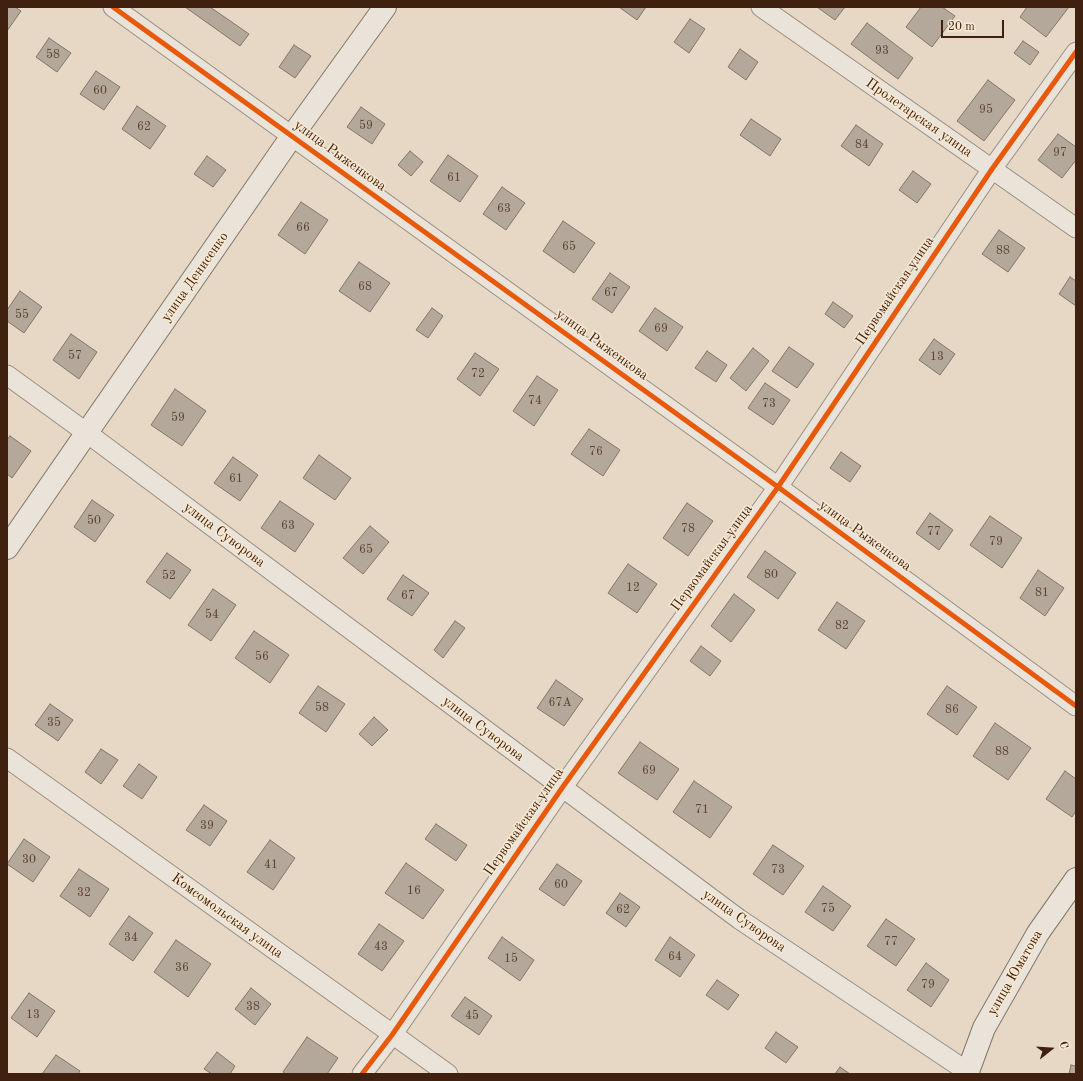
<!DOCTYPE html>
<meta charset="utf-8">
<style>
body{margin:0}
#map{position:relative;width:1083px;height:1081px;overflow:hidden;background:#e6d8c5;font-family:"Old Standard TT",serif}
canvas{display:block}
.frame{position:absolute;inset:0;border:8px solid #40200e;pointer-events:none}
.north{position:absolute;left:1031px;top:1029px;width:40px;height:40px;-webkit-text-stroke:3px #f7e8d1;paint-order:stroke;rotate:73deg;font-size:11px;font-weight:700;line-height:16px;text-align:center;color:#40200e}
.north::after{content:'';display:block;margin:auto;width:14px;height:18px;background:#40200e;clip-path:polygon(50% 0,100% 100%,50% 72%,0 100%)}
.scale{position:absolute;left:941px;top:20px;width:63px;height:18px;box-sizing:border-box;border:2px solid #40200e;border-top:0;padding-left:5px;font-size:12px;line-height:14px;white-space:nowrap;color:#40200e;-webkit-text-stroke:3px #f7e8d1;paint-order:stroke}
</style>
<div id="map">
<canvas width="1083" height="1081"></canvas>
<div class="frame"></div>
<div class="north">С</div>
<div class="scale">20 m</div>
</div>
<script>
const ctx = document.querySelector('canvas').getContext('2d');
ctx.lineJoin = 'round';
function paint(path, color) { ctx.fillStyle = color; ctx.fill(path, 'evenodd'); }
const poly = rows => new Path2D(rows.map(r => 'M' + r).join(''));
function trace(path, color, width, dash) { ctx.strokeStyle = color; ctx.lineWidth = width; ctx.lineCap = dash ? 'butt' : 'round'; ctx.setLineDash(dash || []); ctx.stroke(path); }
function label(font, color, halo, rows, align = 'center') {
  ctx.font = font + ' "Old Standard TT",serif'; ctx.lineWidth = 3; ctx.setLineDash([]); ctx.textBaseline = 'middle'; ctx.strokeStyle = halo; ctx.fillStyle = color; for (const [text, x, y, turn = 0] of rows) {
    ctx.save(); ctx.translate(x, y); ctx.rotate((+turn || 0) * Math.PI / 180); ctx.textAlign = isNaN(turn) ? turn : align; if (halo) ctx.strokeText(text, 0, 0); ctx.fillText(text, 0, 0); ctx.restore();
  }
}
const building = poly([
 [7,7,15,7,21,11,7,31,7,7],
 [185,7,210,7,249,34,240,46,185,7],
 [619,7,646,7,637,20,619,7],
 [817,7,845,7,835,20,817,7],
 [921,7,942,7,955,16,932,47,906,27,921,7],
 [1027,7,1069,7,1046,37,1020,17,1027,7],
 [690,19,705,29,689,53,674,42,690,19],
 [867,23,913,58,898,79,851,44,867,23],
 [49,38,71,53,57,72,36,57,49,38],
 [1023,41,1039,52,1030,65,1014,53,1023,41],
 [294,45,311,56,295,78,279,67,294,45],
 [740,49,758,62,746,80,728,67,740,49],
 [96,71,120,87,104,110,80,94,96,71],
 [988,80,1015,100,984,141,957,121,988,80],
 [137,106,166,126,150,149,122,129,137,106],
 [361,107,385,124,372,144,347,127,361,107],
 [751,119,781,139,770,156,740,135,751,119],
 [856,125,883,144,869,166,841,146,856,125],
 [1058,134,1076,147,1076,160,1062,178,1038,160,1058,134],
 [410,151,423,162,411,176,398,165,410,151],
 [448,155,478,176,460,202,430,181,448,155],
 [207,156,226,170,213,187,194,174,207,156],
 [913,171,931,184,917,203,899,190,913,171],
 [502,187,525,203,506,230,483,214,502,187],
 [301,202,328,220,305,254,278,235,301,202],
 [563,221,595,243,574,273,543,251,563,221],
 [999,230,1025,248,1008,272,982,254,999,230],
 [359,262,390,283,370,312,339,291,359,262],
 [610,273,630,287,612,313,592,299,610,273],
 [1070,277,1076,281,1076,306,1059,294,1070,277],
 [20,291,42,307,24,333,7,321,7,310,20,291],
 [833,302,853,316,844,328,825,314,833,302],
 [432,308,443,316,428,338,416,330,432,308],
 [655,308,683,327,667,351,639,331,655,308],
 [71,334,97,352,79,379,53,360,71,334],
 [934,339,955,354,940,375,919,360,934,339],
 [789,347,814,364,797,388,772,371,789,347],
 [753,348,769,361,746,391,730,378,753,348],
 [707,351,727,365,716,382,695,368,707,351],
 [475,353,499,369,480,396,457,379,475,353],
 [537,376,558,390,534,426,513,411,537,376],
 [765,383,790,400,773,425,748,408,765,383],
 [175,389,206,411,182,446,151,425,175,389],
 [589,429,620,450,603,476,571,454,589,429],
 [10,436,31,451,12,478,7,474,7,440,10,436],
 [841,452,861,466,850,482,830,468,841,452],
 [319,455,351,478,335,500,303,478,319,455],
 [233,457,258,475,240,501,214,483,233,457],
 [92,500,114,515,95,542,74,527,92,500],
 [280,501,314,524,295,552,261,528,280,501],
 [687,503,713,521,688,556,663,538,687,503],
 [930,513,953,530,939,550,916,533,930,513],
 [990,516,1022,538,1002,568,970,545,990,516],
 [370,526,389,542,363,574,343,558,370,526],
 [765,551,796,573,778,599,747,577,765,551],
 [167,553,191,570,170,599,146,582,167,553],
 [628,564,657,584,637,613,608,593,628,564],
 [1038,570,1064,588,1045,616,1020,598,1038,570],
 [403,575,429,593,412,616,387,599,403,575],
 [213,589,236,605,211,641,188,625,213,589],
 [734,594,755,610,731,642,711,626,734,594],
 [837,602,865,621,846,649,818,630,837,602],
 [455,621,465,628,443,658,434,650,455,621],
 [254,631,289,655,270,683,235,658,254,631],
 [701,646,721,661,710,676,690,661,701,646],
 [556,680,583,699,564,726,537,708,556,680],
 [318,686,345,704,326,732,299,713,318,686],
 [947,686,977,707,957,735,927,714,947,686],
 [50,704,73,720,58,741,35,725,50,704],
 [374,717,388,730,372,746,359,734,374,717],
 [995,723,1031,748,1008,780,973,756,995,723],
 [640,742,679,769,657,800,618,773,640,742],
 [101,749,118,760,101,784,85,772,101,749],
 [139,764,157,777,142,799,123,786,139,764],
 [1065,771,1076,779,1076,811,1072,817,1046,799,1065,771],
 [694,781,732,807,710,838,673,812,694,781],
 [204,805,227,821,210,846,186,830,204,805],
 [436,824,467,845,456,861,425,839,436,824],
 [24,839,50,857,33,882,7,864,24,839],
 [270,840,295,858,273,890,247,872,270,840],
 [773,845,804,866,783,895,753,874,773,845],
 [406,863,444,890,423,919,385,893,406,863],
 [557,864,582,881,564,906,539,889,557,864],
 [79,869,109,889,90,917,60,896,79,869],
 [823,886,851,906,833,931,805,912,823,886],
 [620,893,640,907,626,927,606,913,620,893],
 [129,916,153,933,133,961,109,944,129,916],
 [886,919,915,939,896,966,867,946,886,919],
 [379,924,404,941,382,971,358,954,379,924],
 [502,937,534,960,520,981,488,958,502,937],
 [670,937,695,955,680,977,655,960,670,937],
 [176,940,211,964,188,997,154,972,176,940],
 [926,963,949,980,931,1007,907,990,926,963],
 [717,980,739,995,728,1010,706,995,717,980],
 [251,988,271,1004,255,1025,235,1009,251,988],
 [29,993,55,1011,37,1037,11,1018,29,993],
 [465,997,492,1016,479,1035,451,1016,465,997],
 [776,1032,798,1047,786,1063,765,1048,776,1032],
 [307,1037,338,1058,327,1074,286,1074,283,1072,307,1037],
 [217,1052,235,1066,230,1074,212,1074,204,1069,217,1052],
 [56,1055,80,1071,78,1074,42,1074,56,1055],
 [1071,1065,1076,1066,1076,1074,1069,1074,1071,1065],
 [840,1067,850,1074,835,1074,840,1067]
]);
paint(building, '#b4a89b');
trace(building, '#827669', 1);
const street = poly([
 [113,7,778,487,1076,706],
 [761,7,1076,228],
 [7,375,87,433,739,919,968,1072],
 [7,758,448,1074],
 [362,1074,392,1035,562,788,778,487,992,169,1076,52]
]);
const secondary = poly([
 [7,548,292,136,385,7],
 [967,1074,984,1028,1038,933,1076,879]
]);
trace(street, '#9a8e81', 21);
trace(secondary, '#827669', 24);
trace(street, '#eae3d9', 19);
trace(secondary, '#eae3d9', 22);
trace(poly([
 [113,7,778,487,1076,706],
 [362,1074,392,1035,562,788,778,487,992,169,1076,52]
]), '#e8590c', 5);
label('12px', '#5d4231', null, [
 ["93",882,51],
 ["58",53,55],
 ["60",100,91],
 ["95",986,110],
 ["59",366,126],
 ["62",144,127],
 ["84",862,145],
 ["97",1060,153],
 ["61",454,178],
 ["63",504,209],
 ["66",303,228],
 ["65",569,247],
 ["88",1003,251],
 ["68",365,287],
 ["67",611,293],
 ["55",22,315],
 ["69",661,329],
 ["57",75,356],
 ["13",937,357],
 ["72",478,374],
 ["74",535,401],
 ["73",769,404],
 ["59",178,418],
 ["76",596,452],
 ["61",236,479],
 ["50",94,521],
 ["63",288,526],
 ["78",688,529],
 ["77",934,532],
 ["79",996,542],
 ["65",366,550],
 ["80",771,575],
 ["52",169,576],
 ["12",633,588],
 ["81",1042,593],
 ["67",408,596],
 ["54",212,615],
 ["82",842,626],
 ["56",262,657],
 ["67А",560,703],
 ["58",322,708],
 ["86",952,710],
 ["35",54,723],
 ["88",1002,752],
 ["69",649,771],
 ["71",702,810],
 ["39",207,826],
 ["30",29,860],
 ["41",271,865],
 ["73",778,870],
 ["60",561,885],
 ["16",414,891],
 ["32",84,893],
 ["75",828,909],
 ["62",623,910],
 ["34",131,938],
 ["77",891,942],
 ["43",381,947],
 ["64",675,957],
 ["15",511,959],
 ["36",182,968],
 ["79",928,985],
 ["38",253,1007],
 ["13",33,1015],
 ["45",472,1016]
]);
label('14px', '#40200e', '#f7e8d1', [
 ["Пролетарская улица",919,118,35],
 ["улица Рыженкова",340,156,36],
 ["улица Денисенко",195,277,-55],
 ["Первомайская улица",895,291,-56],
 ["улица Рыженкова",602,345,36],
 ["улица Суворова",224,535,37],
 ["улица Рыженкова",865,536,36],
 ["Первомайская улица",712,558,-54],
 ["улица Суворова",483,729,37],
 ["Первомайская улица",524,822,-55],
 ["Комсомольская улица",227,916,36],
 ["улица Суворова",744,921,35],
 ["улица Юматова",1015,973,-60]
]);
</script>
